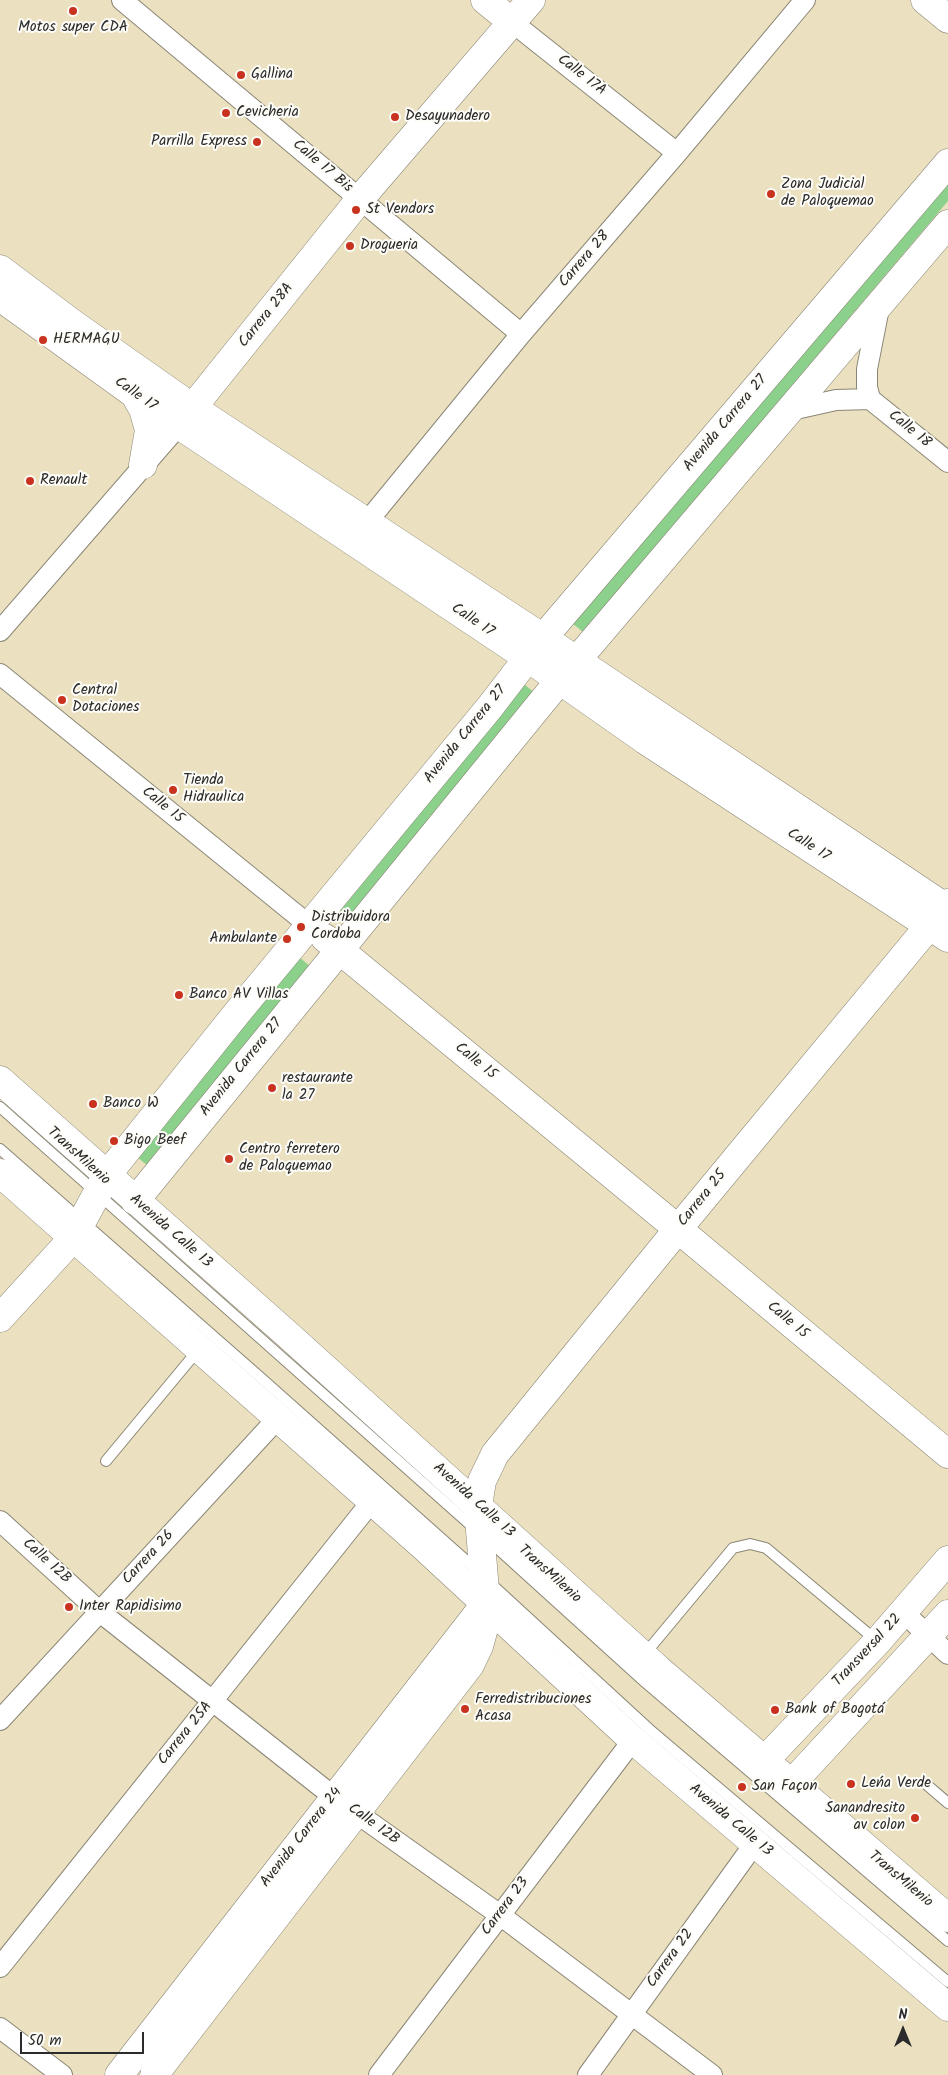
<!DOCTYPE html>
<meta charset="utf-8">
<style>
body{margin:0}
#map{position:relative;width:948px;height:2075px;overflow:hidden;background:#ebe1c0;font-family:Kalam,sans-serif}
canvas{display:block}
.north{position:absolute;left:878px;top:2005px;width:50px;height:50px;-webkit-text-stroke:4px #fdfcf7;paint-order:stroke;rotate:0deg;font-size:14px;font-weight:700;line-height:20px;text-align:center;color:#2b2b2b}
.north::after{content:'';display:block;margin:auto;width:18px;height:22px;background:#2b2b2b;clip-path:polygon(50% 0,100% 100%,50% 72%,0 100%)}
.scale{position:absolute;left:20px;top:2032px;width:124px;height:22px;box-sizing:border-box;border:2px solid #2b2b2b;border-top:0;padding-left:6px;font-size:15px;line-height:18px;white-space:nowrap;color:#2b2b2b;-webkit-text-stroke:4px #fdfcf7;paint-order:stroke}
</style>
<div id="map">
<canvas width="948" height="2075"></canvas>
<div class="north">N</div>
<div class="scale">50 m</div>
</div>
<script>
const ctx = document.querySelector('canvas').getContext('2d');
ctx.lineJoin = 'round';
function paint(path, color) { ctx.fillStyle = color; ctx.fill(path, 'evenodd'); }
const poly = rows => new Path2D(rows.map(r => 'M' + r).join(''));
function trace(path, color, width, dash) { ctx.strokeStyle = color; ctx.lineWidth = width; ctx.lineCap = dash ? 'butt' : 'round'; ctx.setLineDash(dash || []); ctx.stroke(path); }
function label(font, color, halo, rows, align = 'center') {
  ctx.font = font + ' Kalam,sans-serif'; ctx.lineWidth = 4; ctx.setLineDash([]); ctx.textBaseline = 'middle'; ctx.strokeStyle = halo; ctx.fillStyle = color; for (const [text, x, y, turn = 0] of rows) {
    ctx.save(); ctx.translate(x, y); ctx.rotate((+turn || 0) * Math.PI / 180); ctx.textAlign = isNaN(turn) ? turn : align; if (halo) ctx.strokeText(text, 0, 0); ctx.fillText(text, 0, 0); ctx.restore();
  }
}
paint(poly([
 [948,179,948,201,583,632,572,623],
 [524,684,536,694,347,925,336,916],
 [298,956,311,967,149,1167,136,1156]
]), '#8bd18c');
const lane = poly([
 [0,1107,474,1528],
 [0,1149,261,1378,479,1572],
 [106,1461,199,1349],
 [485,1537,646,1683,948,1941],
 [489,1582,649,1729,948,1982],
 [644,1655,733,1548,750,1544,766,1548,877,1641],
 [927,1785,948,1803]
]);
const street = poly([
 [122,0,521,334],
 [512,22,677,153],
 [879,308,867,369,867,387,870,399,948,462],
 [791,410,836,400,870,399],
 [367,522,521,334,677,153,805,0],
 [0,631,179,425],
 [0,674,310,926],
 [0,1521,100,1612,334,1797,500,1915,712,2075],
 [904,1613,948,1654],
 [0,1720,278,1418],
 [0,1967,372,1501],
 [0,2028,62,2075],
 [379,2075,633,1740],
 [588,2075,755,1843]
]);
const secondary = poly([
 [485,0,512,22],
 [0,269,72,323,193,408,543,638,948,909],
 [0,297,155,409,528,658,645,740,948,938],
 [135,395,143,409,149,430,143,465],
 [181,422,360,199,531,0],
 [325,938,678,1229,948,1454],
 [135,1201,559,681,948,224],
 [0,1318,73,1238,107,1175,237,1013,490,707,543,638,948,163],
 [765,1760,878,1641,948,1560],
 [792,1783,948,1614],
 [119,2075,486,1603],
 [154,2075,470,1665,479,1646,484,1628,486,1603,478,1506,482,1481,495,1454,687,1218,948,903]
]);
const primary = poly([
 [925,0,948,19],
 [0,1080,287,1334,658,1669,948,1918],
 [0,1173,423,1546,633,1740,948,2007]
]);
trace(lane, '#8b8676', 12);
trace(street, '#8b8676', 22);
trace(secondary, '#8b8676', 29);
trace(primary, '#8b8676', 29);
trace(lane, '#fff', 10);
trace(street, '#fff', 20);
trace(secondary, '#fff', 28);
trace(primary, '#fff', 28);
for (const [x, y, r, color] of [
 [73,11,5,"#c8321e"],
 [241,75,5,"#c8321e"],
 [226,113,5,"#c8321e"],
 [395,117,5,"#c8321e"],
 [257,142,5,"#c8321e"],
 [771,194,5,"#c8321e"],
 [356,210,5,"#c8321e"],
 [350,246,5,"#c8321e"],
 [43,340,5,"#c8321e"],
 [30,481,5,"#c8321e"],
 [62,700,5,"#c8321e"],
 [173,790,5,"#c8321e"],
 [301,927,5,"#c8321e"],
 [287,939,5,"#c8321e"],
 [179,995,5,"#c8321e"],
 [272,1088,5,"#c8321e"],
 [93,1104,5,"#c8321e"],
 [114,1141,5,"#c8321e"],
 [229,1159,5,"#c8321e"],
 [69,1607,5,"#c8321e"],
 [465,1709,5,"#c8321e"],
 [775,1710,5,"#c8321e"],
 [851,1784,5,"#c8321e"],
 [742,1787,5,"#c8321e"],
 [915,1818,5,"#c8321e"]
]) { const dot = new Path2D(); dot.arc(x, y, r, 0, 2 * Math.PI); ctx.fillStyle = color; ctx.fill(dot); trace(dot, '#fdfcf7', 2); }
label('15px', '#2b2b2b', '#fdfcf7', [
 ["Motos super CDA",73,28,"center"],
 ["Gallina",251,75],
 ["Cevicheria",236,113],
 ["Desayunadero",405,117],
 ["Parrilla Express",247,142,"right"],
 ["Zona Judicial",781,185],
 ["de Paloquemao",781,202],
 ["St Vendors",366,210],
 ["Drogueria",360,246],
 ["HERMAGU",53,340],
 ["Renault",40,481],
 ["Central",72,691],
 ["Dotaciones",72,708],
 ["Tienda",183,781],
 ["Hidraulica",183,798],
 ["Distribuidora",311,918],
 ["Cordoba",311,935],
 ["Ambulante",277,939,"right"],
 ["Banco AV Villas",189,995],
 ["restaurante",282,1079],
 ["la 27",282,1096],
 ["Banco W",103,1104],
 ["Bigo Beef",124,1141],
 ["Centro ferretero",239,1150],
 ["de Paloquemao",239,1167],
 ["Inter Rapidisimo",79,1607],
 ["Ferredistribuciones",475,1700],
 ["Acasa",475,1717],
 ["Bank of Bogotá",785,1710],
 ["Leńa Verde",861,1784],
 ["San Façon",752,1787],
 ["Sanandresito",905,1809,"right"],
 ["av colon",905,1826,"right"]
], 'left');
label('15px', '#2b2b2b', '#fdfcf7', [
 ["Calle 17A",581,76,38],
 ["Calle 17 Bis",322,167,40],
 ["Carrera 28",585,260,-49],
 ["Carrera 28A",267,316,-51],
 ["Calle 17",135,395,35],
 ["Avenida Carrera 27",726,424,-50],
 ["Calle 18",909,430,39],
 ["Calle 17",472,621,34],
 ["Avenida Carrera 27",466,735,-51],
 ["Calle 15",162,806,39],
 ["Calle 17",808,846,33],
 ["Calle 15",475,1062,39],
 ["Avenida Carrera 27",242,1068,-51],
 ["TransMilenio",78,1157,42],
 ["Carrera 25",703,1199,-51],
 ["Avenida Calle 13",170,1232,41],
 ["Calle 15",787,1321,40],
 ["Avenida Calle 13",473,1501,42],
 ["Carrera 26",149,1558,-47],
 ["Calle 12B",46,1562,42],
 ["TransMilenio",549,1575,42],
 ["Transversal 22",868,1651,-47],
 ["Carrera 25A",186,1734,-51],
 ["Avenida Calle 13",730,1821,40],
 ["Calle 12B",373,1825,36],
 ["Avenida Carrera 24",302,1838,-52],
 ["TransMilenio",900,1880,40],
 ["Carrera 23",506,1907,-53],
 ["Carrera 22",671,1959,-54]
]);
</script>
